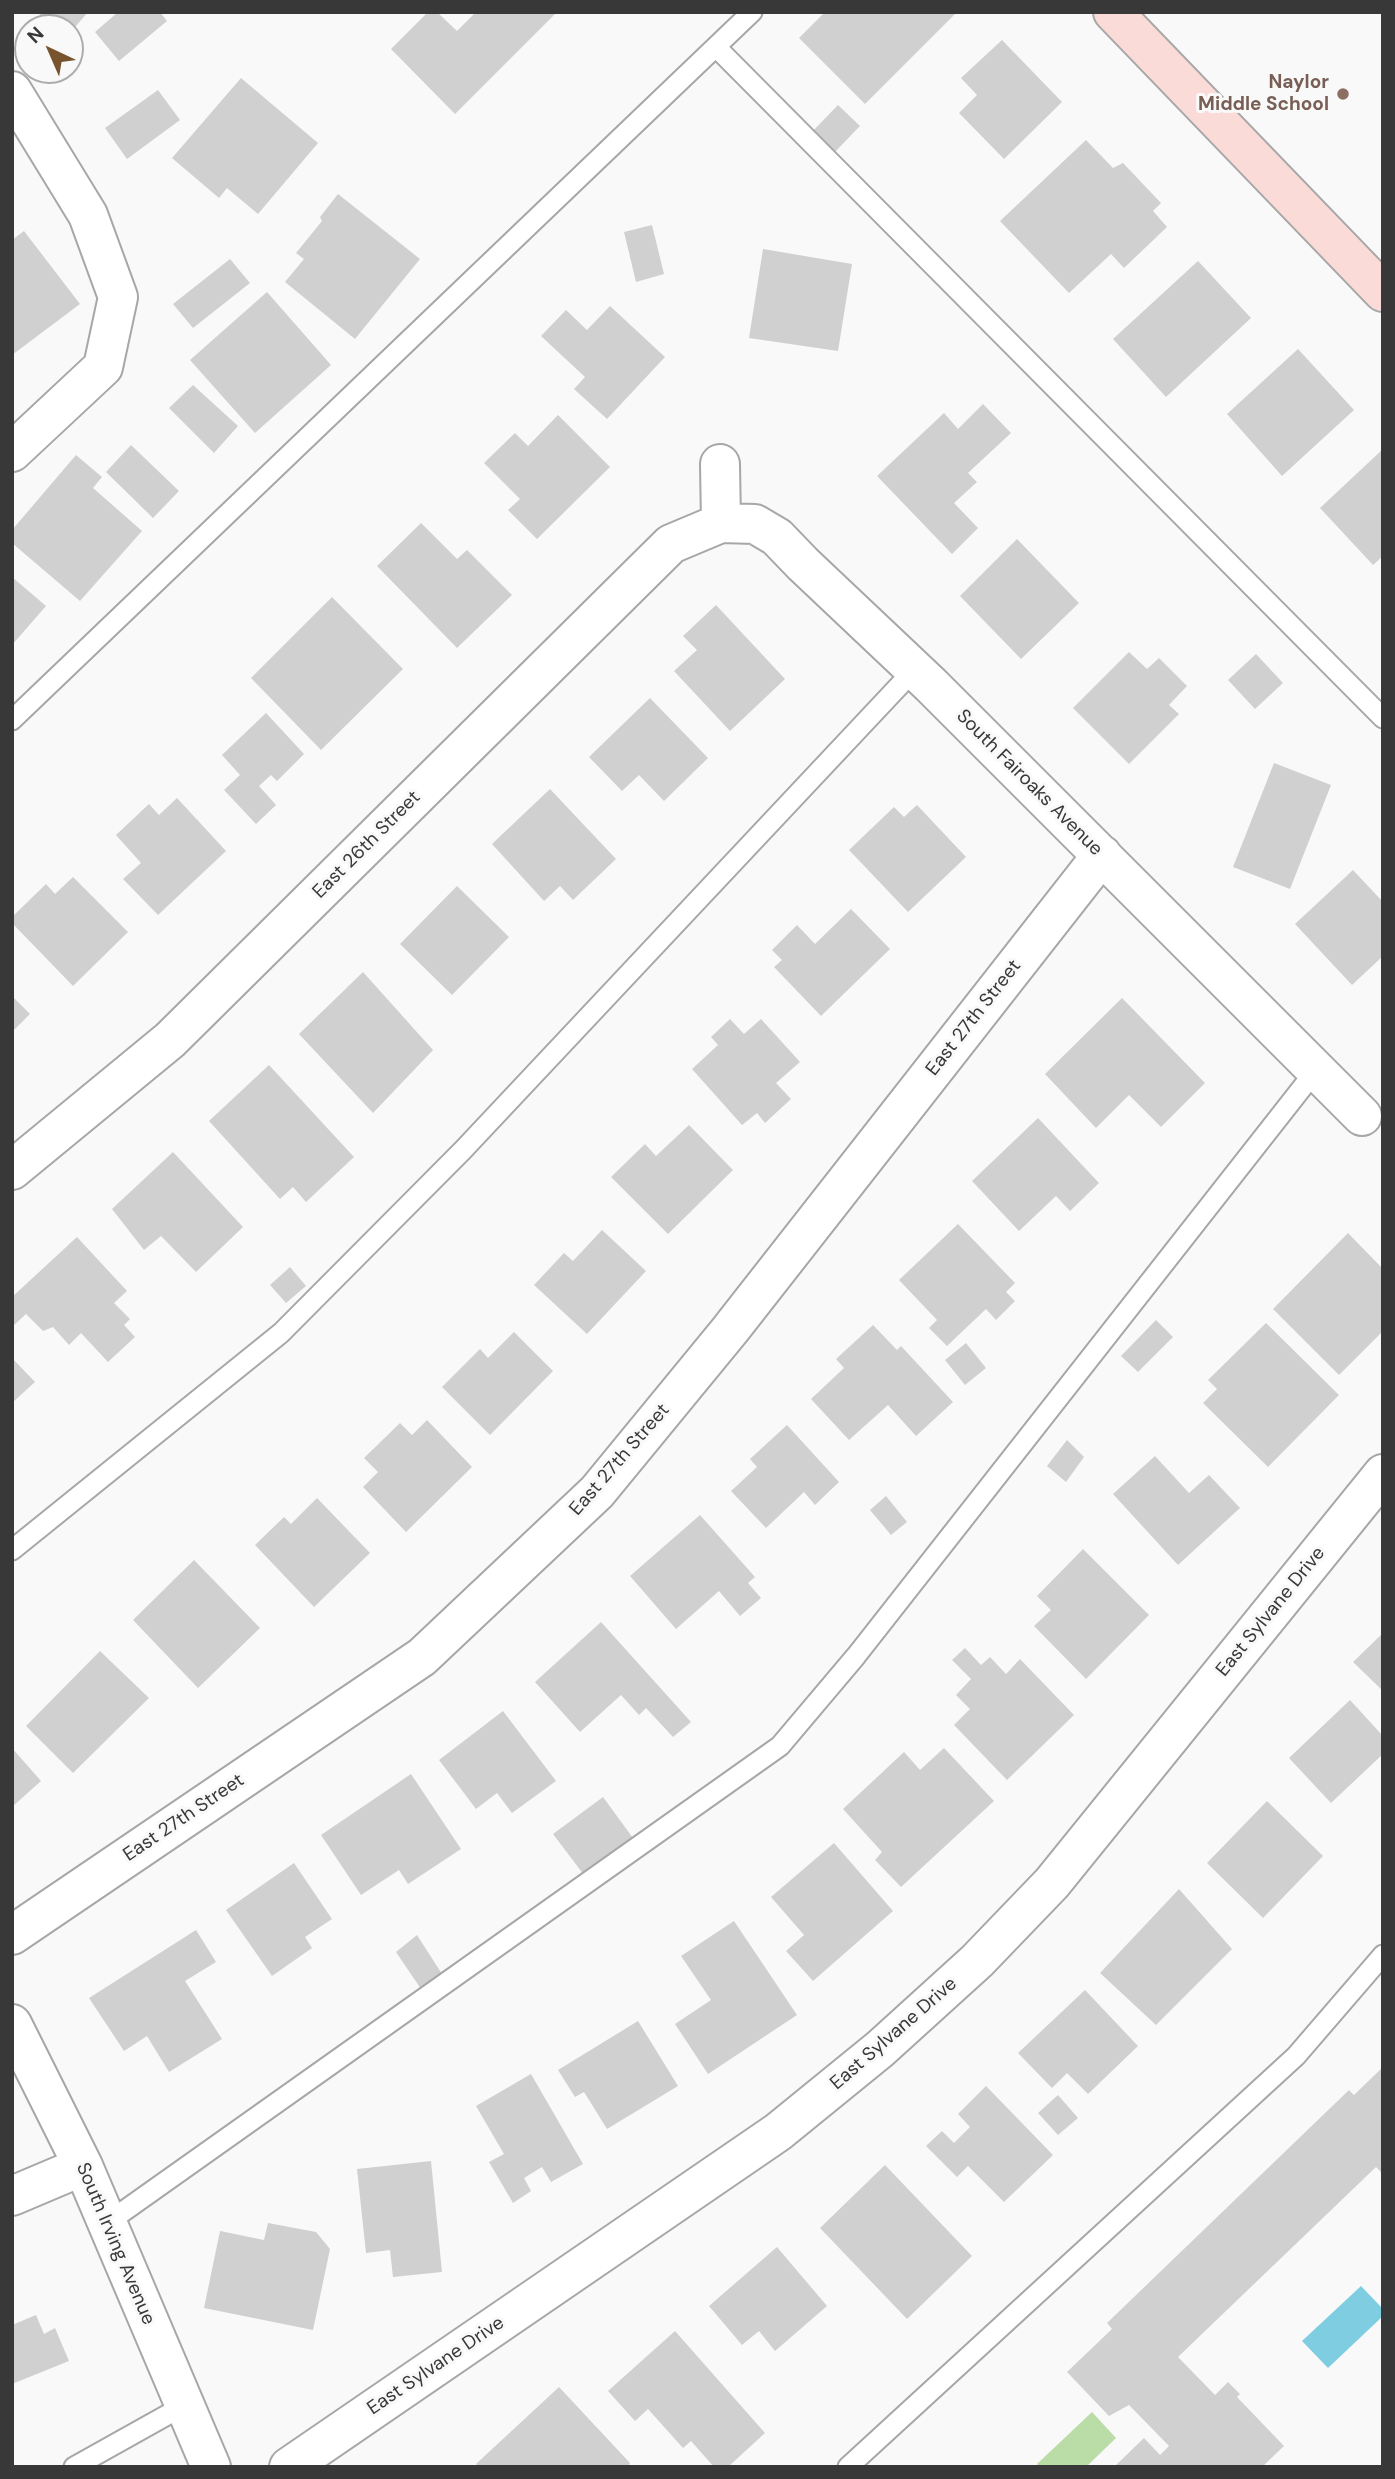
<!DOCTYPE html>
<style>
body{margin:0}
#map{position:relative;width:1395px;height:2479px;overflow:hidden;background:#f9f9fa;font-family:"DM Sans",sans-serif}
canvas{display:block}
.frame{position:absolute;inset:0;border:14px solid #383839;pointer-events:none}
.north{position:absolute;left:14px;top:14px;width:70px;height:70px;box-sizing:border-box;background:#f9f9fa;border:2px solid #acacad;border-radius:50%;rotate:316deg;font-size:19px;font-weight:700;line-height:28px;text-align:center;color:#383839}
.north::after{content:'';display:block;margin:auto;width:24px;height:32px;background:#77542d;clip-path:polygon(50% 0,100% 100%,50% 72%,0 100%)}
</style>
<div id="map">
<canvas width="1395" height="2479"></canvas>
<div class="frame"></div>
<div class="north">N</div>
</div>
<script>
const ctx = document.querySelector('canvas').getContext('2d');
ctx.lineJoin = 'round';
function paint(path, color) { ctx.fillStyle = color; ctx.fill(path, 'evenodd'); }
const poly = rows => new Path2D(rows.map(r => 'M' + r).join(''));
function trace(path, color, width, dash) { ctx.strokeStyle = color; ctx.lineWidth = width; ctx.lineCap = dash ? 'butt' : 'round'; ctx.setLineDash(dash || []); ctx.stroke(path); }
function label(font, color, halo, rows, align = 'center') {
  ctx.font = font + ' "DM Sans",sans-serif'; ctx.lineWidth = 6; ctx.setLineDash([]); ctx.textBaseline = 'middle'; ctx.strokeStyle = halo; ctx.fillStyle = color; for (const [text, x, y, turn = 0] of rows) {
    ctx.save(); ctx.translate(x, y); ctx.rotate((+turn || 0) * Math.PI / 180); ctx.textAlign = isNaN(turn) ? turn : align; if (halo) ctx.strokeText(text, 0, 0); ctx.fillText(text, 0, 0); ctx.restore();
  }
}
paint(poly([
 [1092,2412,1116,2438,1086,2467,1039,2467,1037,2464]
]), '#badca6');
paint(poly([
 [1361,2286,1383,2309,1383,2316,1328,2368,1302,2341]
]), '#7ecde1');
paint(poly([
 [37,12,88,12,70,33,70,28,55,28],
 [118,12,160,12,167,21,119,61,95,32],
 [428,12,437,12,457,31,476,12,557,12,455,114,391,49],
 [825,12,957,12,865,104,799,38],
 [1002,40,1062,102,1004,159,959,113,977,95,961,78],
 [241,78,318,143,258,214,227,188,219,198,172,158],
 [158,90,180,120,127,159,105,128],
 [838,105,860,126,832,155,810,134],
 [1086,140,1113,168,1123,163,1161,203,1153,211,1167,227,1124,268,1111,254,1069,293,1000,221],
 [338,194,420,259,355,339,285,282,304,259,296,253,322,221,320,217],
 [652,225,664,274,636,282,624,232],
 [24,231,80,304,12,355,12,240],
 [763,249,852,264,838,351,749,338],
 [230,259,250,283,193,328,173,304],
 [1198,261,1251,318,1166,397,1113,339],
 [267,292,331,365,255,433,190,360],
 [610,306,665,357,607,419,574,389,585,377,541,336,566,310,587,330],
 [1298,349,1354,410,1282,476,1227,414],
 [193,385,238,426,214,453,169,408],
 [983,404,1011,433,968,473,977,482,954,503,978,528,952,554,877,476,944,413,958,429],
 [558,415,610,467,537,539,508,510,520,499,484,463,515,433,528,446],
 [131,445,179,491,153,518,106,472],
 [1383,449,1383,556,1373,565,1320,508],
 [76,455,102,477,93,488,142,531,80,601,12,543,12,530],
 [421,523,457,559,467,550,512,595,457,648,377,566],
 [1017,539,1079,603,1021,659,960,596],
 [12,577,46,606,12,645],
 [332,597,403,669,321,750,251,678],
 [716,605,785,679,730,731,674,671,697,650,683,636],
 [1129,652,1147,669,1159,658,1187,686,1169,705,1179,714,1129,764,1073,708],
 [1256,654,1283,683,1255,709,1228,680],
 [650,698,708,758,664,801,639,775,622,791,589,757],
 [266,713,304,754,277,781,271,775,259,786,276,805,256,824,224,790,240,775,222,755],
 [1274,763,1331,785,1290,889,1233,867],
 [550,789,616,859,573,900,560,886,544,901,492,844],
 [177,798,226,851,158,915,123,879,141,863,116,835,149,804,159,815],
 [917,805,966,857,908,912,849,850,894,807,904,817],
 [1353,870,1383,902,1383,956,1352,985,1295,924],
 [73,877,128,932,73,986,12,923,12,917,46,884,55,894],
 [457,886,509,937,452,995,400,944],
 [851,909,890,949,821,1016,774,967,782,960,772,950,797,925,815,944],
 [363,972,433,1050,373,1113,299,1034],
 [12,996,30,1014,12,1032],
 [1122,998,1205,1083,1161,1127,1129,1095,1096,1128,1045,1074],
 [730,1019,744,1034,761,1019,800,1062,776,1083,791,1099,765,1123,757,1113,742,1125,692,1069,718,1045,711,1037],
 [269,1065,354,1157,306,1202,293,1187,280,1199,209,1121],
 [1038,1118,1099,1183,1070,1211,1056,1196,1019,1231,972,1181],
 [689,1125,733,1170,668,1234,611,1177,645,1144,656,1156],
 [173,1152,243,1227,196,1272,161,1236,144,1250,112,1209],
 [958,1224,1015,1283,1006,1292,1015,1301,996,1320,986,1309,947,1346,929,1328,937,1320,899,1280],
 [602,1230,646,1271,587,1334,534,1285,564,1253,573,1261],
 [1348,1233,1383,1269,1383,1331,1339,1375,1273,1309],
 [77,1237,127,1291,114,1303,130,1319,124,1325,135,1337,108,1362,81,1333,69,1345,53,1327,43,1331,26,1314,12,1327,12,1297],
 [290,1267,306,1286,286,1303,270,1285],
 [1156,1320,1173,1337,1138,1372,1121,1356],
 [1266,1323,1339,1395,1268,1467,1203,1403,1217,1389,1208,1380],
 [873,1325,897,1350,901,1346,953,1402,916,1436,888,1405,849,1440,811,1399,844,1368,836,1359],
 [514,1332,553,1371,490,1435,442,1387,480,1349,488,1358],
 [966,1343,986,1368,965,1385,945,1360],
 [12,1358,35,1382,12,1403],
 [427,1420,472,1467,406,1532,363,1487,378,1472,364,1458,400,1423,412,1435],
 [787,1425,839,1482,815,1505,804,1492,766,1528,731,1491,757,1467,750,1459],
 [1067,1440,1084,1457,1066,1482,1047,1466],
 [1155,1456,1189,1493,1209,1475,1240,1508,1178,1565,1113,1494],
 [886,1496,907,1522,891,1535,870,1510],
 [317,1498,370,1553,314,1607,255,1545,284,1517,291,1524],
 [700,1515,755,1577,748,1583,761,1598,740,1616,719,1591,676,1629,630,1576],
 [1083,1549,1149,1615,1086,1679,1034,1626,1051,1610,1037,1596],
 [194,1560,260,1628,198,1688,133,1620],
 [601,1622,691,1722,673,1737,646,1708,639,1715,621,1695,580,1732,535,1682],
 [1383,1633,1383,1691,1353,1662],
 [965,1648,981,1665,990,1657,1006,1674,1020,1659,1074,1715,1007,1780,954,1725,970,1709,956,1695,971,1679,952,1660],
 [100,1651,149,1698,73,1773,26,1726],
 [1350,1700,1383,1736,1383,1754,1331,1803,1289,1758],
 [503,1711,556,1781,512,1813,497,1793,476,1809,439,1760],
 [12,1748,41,1781,12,1807],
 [944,1748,994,1801,901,1887,875,1860,882,1852,843,1809,904,1752,920,1770],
 [411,1774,461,1849,408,1884,399,1870,361,1895,321,1835],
 [603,1797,633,1838,584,1875,553,1834],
 [1267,1801,1323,1856,1263,1918,1207,1863],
 [834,1843,893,1911,813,1981,786,1951,804,1935,771,1897],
 [294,1863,332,1919,305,1937,312,1948,272,1976,226,1910],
 [1179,1889,1232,1949,1156,2025,1100,1973],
 [734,1921,797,2015,708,2074,675,2024,711,2000,681,1956],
 [196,1930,216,1962,185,1981,222,2039,169,2072,147,2036,124,2051,89,1998],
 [417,1935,442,1974,421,1989,396,1952],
 [1085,1990,1138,2046,1088,2094,1067,2073,1052,2088,1018,2053],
 [638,2021,678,2086,607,2129,584,2092,575,2097,558,2070],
 [1383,2067,1383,2174,1376,2167,1178,2357,1215,2395,1228,2382,1240,2394,1237,2397,1284,2446,1262,2467,1114,2467,1144,2438,1160,2455,1169,2446,1129,2405,1109,2416,1067,2372,1112,2329,1107,2323,1349,2090,1354,2095],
 [531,2074,583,2164,551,2182,542,2167,524,2178,531,2191,513,2203,489,2162,504,2154,476,2106],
 [986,2086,1053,2155,1004,2202,968,2166,957,2177,926,2146,942,2131,954,2143,970,2127,958,2114],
 [1058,2095,1078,2118,1058,2135,1038,2113],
 [431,2161,442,2272,393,2277,390,2250,366,2253,357,2169],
 [885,2165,972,2256,907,2319,820,2228],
 [268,2223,316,2232,330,2249,313,2330,204,2308,220,2231,264,2240],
 [777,2247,827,2306,775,2351,759,2331,742,2345,709,2306],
 [36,2315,44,2334,55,2328,69,2361,12,2384,12,2325],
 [675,2331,765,2433,728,2467,714,2467,691,2441,683,2448,648,2409,635,2421,608,2391],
 [559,2387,630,2463,628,2467,479,2467,476,2464]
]), '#d0d0d1');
const lane = poly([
 [716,47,1383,718],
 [12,720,752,12],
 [12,1550,281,1333,463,1150,914,670],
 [107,2223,780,1746,856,1656,1316,1070],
 [74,2467,185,2405],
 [848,2467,1296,2056,1383,1955]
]);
const street = poly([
 [12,91,88,215,118,297,103,367,12,452],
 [720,464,721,523,755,524,777,537,803,564,931,685,1362,1116],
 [12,1170,170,1040,671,544,721,523],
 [12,1935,422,1657,597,1492,730,1330,1102,855],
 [12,2024,83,2166,211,2467],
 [12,2196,83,2166],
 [289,2467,778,2132,880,2049,977,1961,1052,1883,1383,1474]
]);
const secondary = poly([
 [1113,12,1383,292]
]);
trace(lane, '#a7a7a8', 23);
trace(street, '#a7a7a8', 42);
trace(secondary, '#a7a7a8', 42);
trace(lane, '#fff', 19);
trace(street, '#fff', 38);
trace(secondary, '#fbdbd7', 38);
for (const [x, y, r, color] of [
 [1343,94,7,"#8d6e63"]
]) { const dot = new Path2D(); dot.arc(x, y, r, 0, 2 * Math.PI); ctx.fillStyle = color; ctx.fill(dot); trace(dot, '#f9f9fa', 2.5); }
label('bold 19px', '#785e54', '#f9f9fa', [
 ["Naylor",1329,83],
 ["Middle School",1329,105]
], 'right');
label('19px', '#383839', '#f9f9fa', [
 ["South Fairoaks Avenue",1029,783,45],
 ["East 26th Street",367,845,-45],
 ["East 27th Street",974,1018,-52],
 ["East 27th Street",620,1460,-49],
 ["East Sylvane Drive",1271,1612,-51],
 ["East 27th Street",184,1818,-34],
 ["East Sylvane Drive",894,2034,-41],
 ["South Irving Avenue",115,2244,67],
 ["East Sylvane Drive",436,2366,-34]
]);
</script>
